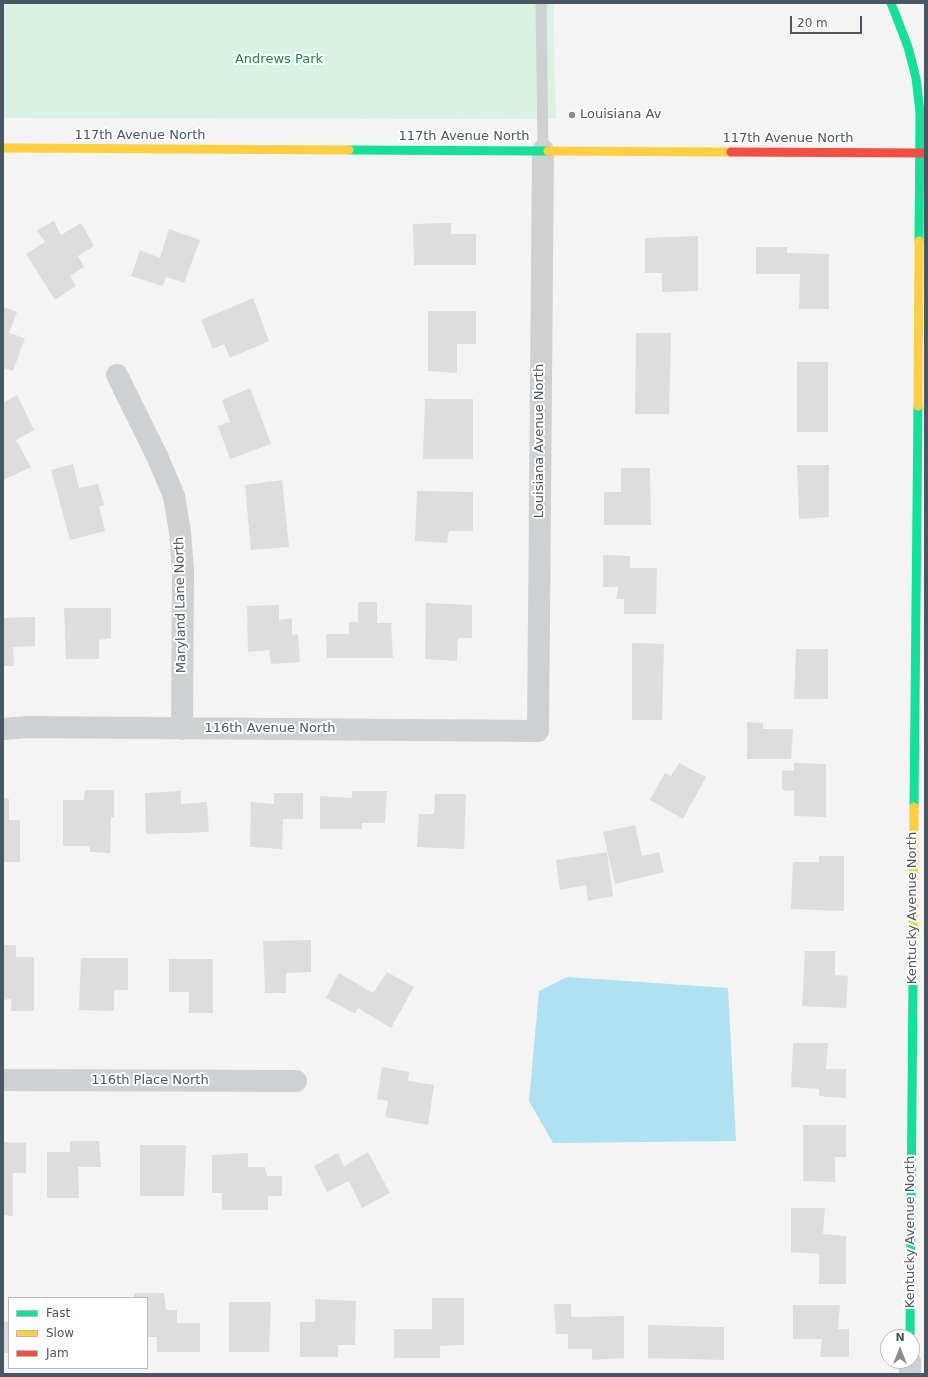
<!DOCTYPE html>
<style>
body{margin:0}
#map{position:relative;width:928px;height:1377px;overflow:hidden;background:#f4f4f4;font-family:"DejaVu Sans",sans-serif}
canvas{display:block}
.frame{position:absolute;inset:0;border:4px solid #4a5661;pointer-events:none}
.legend{position:absolute;left:8px;top:1297px;width:140px;height:72px;box-sizing:border-box;background:#fff;border:1px solid #b7bbc0;margin:0;padding:5px 7px;list-style:none;font-size:12px;color:#4a5661}
.legend li{display:flex;align-items:center;gap:8px;height:20px}
.legend b{width:20px;border:1px solid #b7bbc0}
.north{position:absolute;left:880px;top:1329px;width:40px;height:40px;box-sizing:border-box;background:#fff;border:1px solid #b7bbc0;border-radius:50%;rotate:0deg;font-size:11px;font-weight:700;line-height:16px;text-align:center;color:#4a5661}
.north::after{content:'';display:block;margin:auto;width:14px;height:18px;background:#868d94;clip-path:polygon(50% 0,100% 100%,50% 72%,0 100%)}
.scale{position:absolute;left:790px;top:16px;width:72px;height:18px;box-sizing:border-box;border:2px solid #4a5661;border-top:0;padding-left:5px;font-size:12px;line-height:14px;white-space:nowrap;color:#4a5661;-webkit-text-stroke:3px #fff;paint-order:stroke}
</style>
<div id="map">
<canvas width="928" height="1377"></canvas>
<div class="frame"></div>
<ul class="legend">
<li><b style="height:5px;background:#16e098"></b>Fast</li>
<li><b style="height:5px;background:#ffcf43"></b>Slow</li>
<li><b style="height:5px;background:#f24e42"></b>Jam</li>
</ul>
<div class="north">N</div>
<div class="scale">20 m</div>
</div>
<script>
const ctx = document.querySelector('canvas').getContext('2d');
ctx.lineJoin = 'round';
function paint(path, color) { ctx.fillStyle = color; ctx.fill(path, 'evenodd'); }
const poly = rows => new Path2D(rows.map(r => 'M' + r).join(''));
function trace(path, color, width, dash) { ctx.strokeStyle = color; ctx.lineWidth = width; ctx.lineCap = dash ? 'butt' : 'round'; ctx.setLineDash(dash || []); ctx.stroke(path); }
function label(font, color, halo, rows, align = 'center') {
  ctx.font = font + ' "DejaVu Sans",sans-serif'; ctx.lineWidth = 4; ctx.setLineDash([]); ctx.textBaseline = 'middle'; ctx.strokeStyle = halo; ctx.fillStyle = color; for (const [text, x, y, turn = 0] of rows) {
    ctx.save(); ctx.translate(x, y); ctx.rotate((+turn || 0) * Math.PI / 180); ctx.textAlign = isNaN(turn) ? turn : align; if (halo) ctx.strokeText(text, 0, 0); ctx.fillText(text, 0, 0); ctx.restore();
  }
}
paint(poly([
 [3,3,553,3,556,119,3,118]
]), '#d9f2e3');
paint(poly([
 [567,977,728,988,736,1141,553,1143,529,1101,539,991]
]), '#aee2f0');
paint(poly([
 [54,221,61,235,81,223,94,246,78,256,84,267,70,276,76,286,55,300,26,254,45,242,37,230],
 [451,223,451,234,476,234,476,265,414,265,413,224],
 [169,229,200,240,184,283,166,277,163,286,131,276,140,250,160,258],
 [698,236,698,291,662,292,662,273,645,273,645,238],
 [756,247,787,247,787,253,829,254,829,309,799,309,800,274,756,274],
 [253,298,269,341,230,358,224,344,213,349,201,320],
 [3,307,17,312,9,333,25,338,13,371,3,368],
 [428,311,476,311,476,344,457,344,457,373,428,371],
 [636,333,671,333,669,414,635,414],
 [797,362,828,362,828,432,797,432],
 [250,388,271,444,230,459,218,426,230,422,222,400],
 [17,395,34,430,16,440,31,467,3,480,3,403],
 [425,399,473,399,473,459,423,459],
 [73,464,79,488,98,484,104,505,99,506,105,531,70,540,51,470],
 [797,465,829,465,829,517,799,519],
 [621,468,650,468,651,525,604,525,604,492,621,492],
 [282,480,289,547,251,550,245,485],
 [417,491,473,492,473,531,449,531,447,543,415,541],
 [603,555,630,556,630,568,657,568,656,614,624,614,624,599,616,599,618,587,603,587],
 [358,602,377,602,377,623,391,623,393,658,327,658,326,634,349,634,349,622,358,622],
 [426,603,472,605,472,638,458,638,457,661,425,659],
 [279,605,279,620,292,618,292,635,298,634,300,662,271,664,269,650,248,652,247,606],
 [64,608,111,608,111,638,99,640,99,659,66,659],
 [35,617,35,646,13,647,14,666,3,666,3,618],
 [632,643,664,644,662,720,632,720],
 [796,649,828,649,828,699,794,699],
 [747,722,763,723,763,729,793,729,791,759,747,759],
 [679,763,706,777,683,819,650,800,665,773,671,776],
 [794,763,826,764,826,817,794,816,794,791,782,790,782,770,794,771],
 [85,790,114,790,114,817,111,817,110,853,90,852,90,846,63,846,63,800,84,800],
 [181,791,181,804,207,802,209,832,146,834,145,793],
 [352,791,387,791,385,823,362,823,362,829,320,829,320,796,352,798],
 [274,793,303,793,303,819,283,819,282,849,250,847,251,802,274,804],
 [435,794,466,794,464,849,417,847,419,814,434,814],
 [3,798,9,799,9,820,20,820,20,862,3,862],
 [635,825,642,856,659,852,664,872,615,884,603,832],
 [607,852,613,896,588,901,586,885,560,890,556,860],
 [819,856,844,856,844,911,791,909,793,862,819,862],
 [311,940,311,972,286,973,286,993,265,993,263,941],
 [3,945,16,945,16,957,34,957,34,1011,11,1011,11,999,3,1000],
 [805,951,835,951,835,975,848,976,846,1008,802,1006],
 [81,958,128,958,128,990,114,990,114,1011,79,1010],
 [169,959,213,959,213,1013,189,1013,189,992,169,992],
 [387,972,414,987,391,1028,358,1008,355,1014,326,998,339,973,373,993],
 [793,1043,828,1043,826,1069,846,1069,846,1098,819,1096,819,1089,791,1087],
 [382,1067,409,1072,408,1081,434,1085,428,1125,385,1117,388,1101,377,1099],
 [803,1125,846,1125,846,1157,835,1157,835,1182,803,1181],
 [70,1141,99,1141,101,1167,78,1167,79,1198,47,1198,47,1152,70,1152],
 [3,1142,26,1143,26,1173,13,1173,13,1216,3,1215],
 [140,1145,186,1145,184,1196,140,1196],
 [368,1152,390,1193,362,1208,349,1181,327,1192,314,1166,338,1153,344,1166],
 [248,1153,248,1167,265,1167,267,1176,282,1176,282,1196,268,1196,268,1210,222,1210,222,1193,212,1193,212,1155],
 [791,1208,825,1208,823,1234,846,1236,846,1284,819,1284,819,1254,791,1252],
 [134,1293,164,1293,166,1310,177,1310,177,1323,200,1323,200,1352,157,1352,157,1337,147,1337,147,1298,134,1298],
 [432,1298,464,1298,464,1345,440,1346,440,1358,394,1358,394,1329,432,1329],
 [315,1299,356,1301,355,1345,338,1345,338,1357,300,1357,300,1322,315,1322],
 [229,1302,271,1302,269,1352,229,1352],
 [554,1304,571,1304,571,1317,624,1316,624,1358,592,1360,592,1349,568,1349,568,1334,556,1334],
 [793,1305,840,1305,838,1329,849,1329,849,1357,820,1357,822,1339,793,1339],
 [3,1321,9,1322,9,1353,3,1353],
 [648,1325,724,1327,724,1360,648,1358]
]), '#ddddde');
trace(poly([
 [541,3,543,150]
]), '#ced0d2', 11);
trace(poly([
 [117,375,157,456,174,496,180,532,183,570,182,729],
 [3,729,28,727,538,731,543,150],
 [3,1080,296,1081],
 [910,1374,910,1361]
]), '#ced0d2', 22);
trace(poly([
 [891,3,908,47,916,78,920,112,919,241],
 [349,150,548,151],
 [914,807,918,406],
 [910,1337,913,980]
]), '#16e098', 9);
trace(poly([
 [3,148,349,150],
 [548,151,731,152],
 [918,406,919,241],
 [913,980,914,807]
]), '#ffcf43', 9);
trace(poly([
 [731,152,925,153]
]), '#f24e42', 9);
for (const [x, y, r, color] of [
 [572,115,4,"#868d94"]
]) { const dot = new Path2D(); dot.arc(x, y, r, 0, 2 * Math.PI); ctx.fillStyle = color; ctx.fill(dot); trace(dot, '#fff', 1.5); }
label('13px', '#17864f', '#fff', [
 ["Andrews Park",279,60]
]);
label('13px', '#4a5661', '#fff', [
 ["Louisiana Av",580,115]
], 'left');
label('13px', '#4a5661', '#fff', [
 ["117th Avenue North",140,136],
 ["117th Avenue North",464,137],
 ["117th Avenue North",788,139],
 ["Louisiana Avenue North",540,441,-90],
 ["Maryland Lane North",181,605,-91],
 ["116th Avenue North",270,729],
 ["Kentucky Avenue North",913,908,-90],
 ["116th Place North",150,1081],
 ["Kentucky Avenue North",911,1232,-90]
]);
</script>
